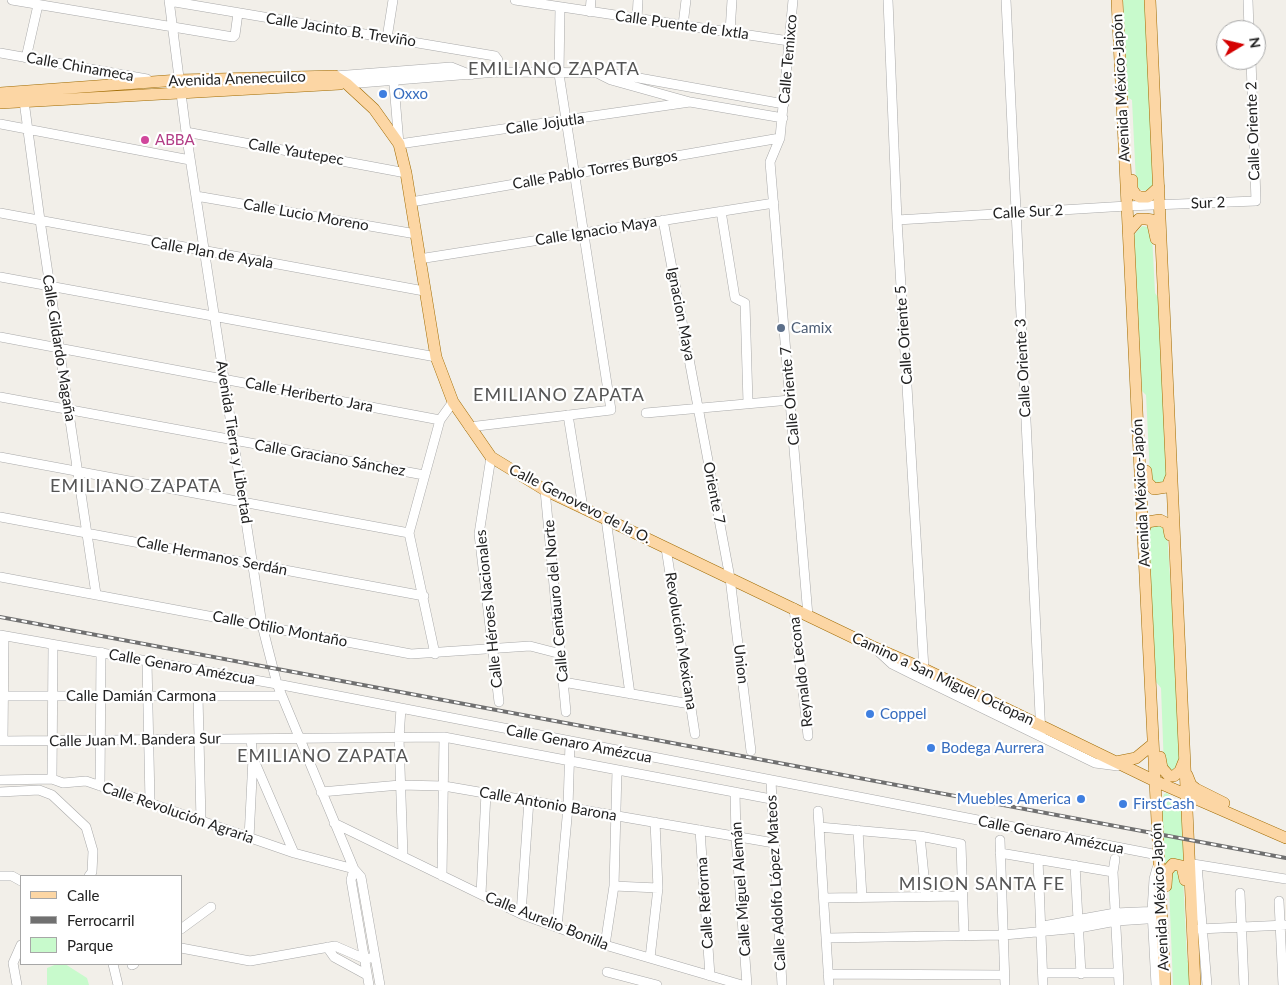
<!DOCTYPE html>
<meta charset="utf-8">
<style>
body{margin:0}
#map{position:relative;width:1286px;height:985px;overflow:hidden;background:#f2efe9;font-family:Lato,sans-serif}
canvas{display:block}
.legend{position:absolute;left:20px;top:875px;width:162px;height:90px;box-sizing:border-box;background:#fff;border:1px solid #a7a7a7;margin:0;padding:6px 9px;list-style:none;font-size:15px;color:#222}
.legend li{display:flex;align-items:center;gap:10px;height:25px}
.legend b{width:25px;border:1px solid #a7a7a7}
.north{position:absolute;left:1216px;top:20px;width:50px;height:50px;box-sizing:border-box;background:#fff;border:1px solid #a7a7a7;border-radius:50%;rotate:81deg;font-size:14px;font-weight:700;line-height:20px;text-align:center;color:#222}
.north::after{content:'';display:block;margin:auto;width:18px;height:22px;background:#d40000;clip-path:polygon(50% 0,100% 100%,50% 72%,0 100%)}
</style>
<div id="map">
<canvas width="1286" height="985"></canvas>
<ul class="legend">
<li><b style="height:6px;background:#fcd6a4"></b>Calle</li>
<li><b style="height:6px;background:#707070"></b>Ferrocarril</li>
<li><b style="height:14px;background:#c8facc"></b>Parque</li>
</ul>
<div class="north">N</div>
</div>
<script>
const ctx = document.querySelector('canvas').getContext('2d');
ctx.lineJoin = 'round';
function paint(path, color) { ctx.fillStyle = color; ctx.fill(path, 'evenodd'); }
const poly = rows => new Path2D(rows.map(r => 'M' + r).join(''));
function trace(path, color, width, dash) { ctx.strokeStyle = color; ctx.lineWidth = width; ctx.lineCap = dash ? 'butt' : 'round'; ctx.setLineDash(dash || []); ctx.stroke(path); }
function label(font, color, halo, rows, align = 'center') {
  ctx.font = font + ' Lato,sans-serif'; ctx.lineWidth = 4.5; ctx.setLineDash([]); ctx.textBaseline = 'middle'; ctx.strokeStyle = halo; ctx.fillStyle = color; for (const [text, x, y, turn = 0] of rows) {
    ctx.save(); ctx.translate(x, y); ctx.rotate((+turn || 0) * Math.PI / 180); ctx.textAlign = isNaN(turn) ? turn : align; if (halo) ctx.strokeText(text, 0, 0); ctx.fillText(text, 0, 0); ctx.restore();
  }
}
paint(poly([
 [1123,0,1146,0,1154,184,1148,191,1140,190,1136,183,1132,100,1127,97],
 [1142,226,1148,227,1152,234,1155,293,1160,300,1168,480,1162,485,1153,483,1150,475,1146,395,1142,391,1134,235],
 [1160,523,1167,531,1182,759,1172,771,1164,768,1161,688,1156,682,1148,532,1150,527],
 [1167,793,1183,807,1186,859,1179,861,1164,870,1160,808,1164,794],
 [1179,869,1183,876,1187,960,1191,963,1192,985,1173,985,1169,887,1171,874],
 [57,964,65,964,87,978,89,985,47,985,47,968]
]), '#c8facc');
const minor = poly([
 [12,0,233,37,235,35,238,13],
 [169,0,186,132,262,625,277,684,354,869,361,877,380,985],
 [515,0,789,41],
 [793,0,780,138,770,162,808,616],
 [888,0,897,220,924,669],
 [1006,0,1041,736],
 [1248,0,1249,30],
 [169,1,495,56,498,60,497,72],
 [590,12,591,0],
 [637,19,638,0],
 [683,25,686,0],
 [730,32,732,0],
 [387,38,393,0],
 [0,53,147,79],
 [26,58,38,5],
 [393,73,399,144,690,102],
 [599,74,611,80,690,102,783,118],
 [335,76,451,67,471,75],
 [347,84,497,72,611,73,784,104],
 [24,101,40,220,96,594],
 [0,124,190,160],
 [186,132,406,173],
 [196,196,416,234],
 [411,202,780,138],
 [721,211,735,298,745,303,748,403],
 [0,213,424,291],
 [663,220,730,578,751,751],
 [897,220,1127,206,1256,201,1251,60],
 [419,259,774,203],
 [0,277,436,357],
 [0,337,440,420],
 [0,397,424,475],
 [646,413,790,400],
 [568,415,583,508],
 [469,427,611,410,559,74,560,7],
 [0,457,409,533],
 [491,457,479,534,499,702],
 [545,490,566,712],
 [0,517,424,596],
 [606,519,630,694],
 [666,548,695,734],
 [0,577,411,654,530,646,561,654],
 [794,608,808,736],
 [0,635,277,684,1158,855],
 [879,652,892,664,912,674,1095,763,1118,766],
 [435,654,409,533,440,420,453,402],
 [147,662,150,802],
 [563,682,690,704],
 [0,696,282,696],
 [198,696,201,821],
 [401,708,399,738,403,856],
 [0,741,444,737,771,799],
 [3,741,4,636],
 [253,758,294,853],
 [52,779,53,645],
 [0,780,52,779,63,783,86,781,294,853,354,869],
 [771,781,782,985],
 [100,786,101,652],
 [0,792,39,790,52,795,86,827,93,851,92,872,89,876],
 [321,792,400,785,444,786,774,843],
 [735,792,736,837,747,985],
 [818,811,829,985],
 [334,823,521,914,605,945,742,985],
 [819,827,920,836,961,844,964,936],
 [700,830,710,976],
 [858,830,862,897],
 [920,836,926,896],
 [249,838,253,758,251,739],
 [1000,840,1005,985],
 [1000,853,1113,872],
 [1038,859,1043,985],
 [1115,859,1113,872,1119,984],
 [1193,864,1286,879],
 [1075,865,1081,974],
 [1197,865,1207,985],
 [354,869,351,880,369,985],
 [0,876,12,876,21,881],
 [442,876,444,737],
 [614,886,658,888],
 [1240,893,1244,985],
 [481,894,486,793],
 [824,898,962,896],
 [1279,901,1283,985],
 [521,914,529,800],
 [1043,926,1115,913,1161,911],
 [557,927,568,807,570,743],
 [181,929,211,907],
 [1199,929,1286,925],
 [827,938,1004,935,1079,928,1116,921,1162,918],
 [605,945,614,886,617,770],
 [327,947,334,957,367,975],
 [181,948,250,961,335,946,365,959,375,957],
 [650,958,658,888,655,822],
 [113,964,118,985],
 [132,965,134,964],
 [607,972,657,985],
 [1043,973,1118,973],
 [828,974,1004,975],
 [17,985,13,963,21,945],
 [1156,985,1152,911,1154,879,1157,868]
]);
const major = poly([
 [1117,0,1165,985],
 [1150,0,1195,985],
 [0,93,179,80,335,76,347,84,374,109,399,144,406,173,436,357,453,402,491,457,545,490,583,508,871,646,924,669,1155,781,1286,838],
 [0,103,340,84],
 [1132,180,1132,189,1136,195,1140,197,1148,197,1159,187],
 [1128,232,1139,219,1146,219,1152,220,1156,239],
 [1146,471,1147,482,1154,489,1167,487,1171,477],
 [1143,532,1147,522,1160,520,1168,524,1170,535],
 [1160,757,1162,768,1169,776,1174,776,1180,771,1184,761],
 [1116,762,1136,758,1153,744],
 [1187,775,1191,785,1196,789,1224,803],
 [1166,886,1167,871,1173,864,1182,866,1185,880]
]);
trace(minor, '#a9a9a9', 10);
trace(major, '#a06b00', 12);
trace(minor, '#fff', 9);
trace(major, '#fcd6a4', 11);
const rail = poly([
 [0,617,1286,858]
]);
trace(rail, '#707070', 4);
trace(rail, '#fff', 2, [5.5]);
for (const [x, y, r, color] of [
 [383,94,5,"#3f7fe0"],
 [145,140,5,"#d1479c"],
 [781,328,5,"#5c6f8a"],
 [870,714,5,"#3f7fe0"],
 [931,748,5,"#3f7fe0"],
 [1081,799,5,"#3f7fe0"],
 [1123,804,5,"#3f7fe0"]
]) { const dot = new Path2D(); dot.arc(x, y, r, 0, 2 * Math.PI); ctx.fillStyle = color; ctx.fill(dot); trace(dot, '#fff', 2); }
label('15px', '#222', '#fff', [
 ["Calle Puente de Ixtla",682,25,8],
 ["Calle Jacinto B. Treviño",341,30,9],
 ["Calle Temixco",788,59,-85],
 ["Calle Chinameca",80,67,10],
 ["Avenida Anenecuilco",237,79,-2],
 ["Avenida México-Japón",1121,88,-93],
 ["Calle Jojutla",545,124,-8],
 ["Calle Oriente 2",1253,131,-92],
 ["Calle Yautepec",296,152,10],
 ["Calle Pablo Torres Burgos",595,170,-10],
 ["Sur 2",1208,203,-2],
 ["Calle Sur 2",1028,212,-3],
 ["Calle Lucio Moreno",306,215,10],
 ["Calle Ignacio Maya",596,231,-9],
 ["Calle Plan de Ayala",212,253,10],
 ["Ignacion Maya",681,314,79],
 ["Calle Oriente 5",904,335,-94],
 ["Calle Gildardo Magaña",59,348,81],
 ["Calle Oriente 3",1023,368,-93],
 ["Calle Heriberto Jara",309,395,11],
 ["Calle Oriente 7",790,396,-95],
 ["Avenida Tierra y Libertad",234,442,81],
 ["Calle Graciano Sánchez",330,458,10],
 ["Oriente 7",714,493,79],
 ["Avenida México-Japón",1141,493,-93],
 ["Calle Genovevo de la O.",580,504,27],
 ["Calle Hermanos Serdán",212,556,11],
 ["Calle Centauro del Norte",556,601,-95],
 ["Calle Héroes Nacionales",489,609,-96],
 ["Calle Otilio Montaño",280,629,11],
 ["Revolución Mexicana",681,641,81],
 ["Union",741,664,83],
 ["Calle Genaro Amézcua",182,667,10],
 ["Reynaldo Lecona",801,672,-97],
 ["Camino a San Miguel Octopan",943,679,25],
 ["Calle Damián Carmona",141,696],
 ["Calle Juan M. Bandera Sur",135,740,-1],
 ["Calle Genaro Amézcua",579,744,11],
 ["Calle Antonio Barona",548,804,10],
 ["Calle Revolución Agraria",178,813,19],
 ["Calle Genaro Amézcua",1051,835,11],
 ["Calle Adolfo López Mateos",776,883,-93],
 ["Calle Miguel Alemán",741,889,-94],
 ["Avenida México-Japón",1160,897,-93],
 ["Calle Reforma",705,903,-94],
 ["Calle Aurelio Bonilla",547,921,22]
]);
label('15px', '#366cbe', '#fff', [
 ["Oxxo",393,94],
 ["Coppel",880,714],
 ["Bodega Aurrera",941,748],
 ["Muebles America",1071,799,"right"],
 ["FirstCash",1133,804]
], 'left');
label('15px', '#b23c85', '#fff', [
 ["ABBA",155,140]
], 'left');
label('15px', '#4e5e75', '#fff', [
 ["Camix",791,328]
], 'left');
ctx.letterSpacing = '1px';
label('18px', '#555', '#fff', [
 ["EMILIANO ZAPATA",554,69],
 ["EMILIANO ZAPATA",559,395],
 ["EMILIANO ZAPATA",136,486],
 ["EMILIANO ZAPATA",323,756],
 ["MISION SANTA FE",982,884]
]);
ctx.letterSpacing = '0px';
</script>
